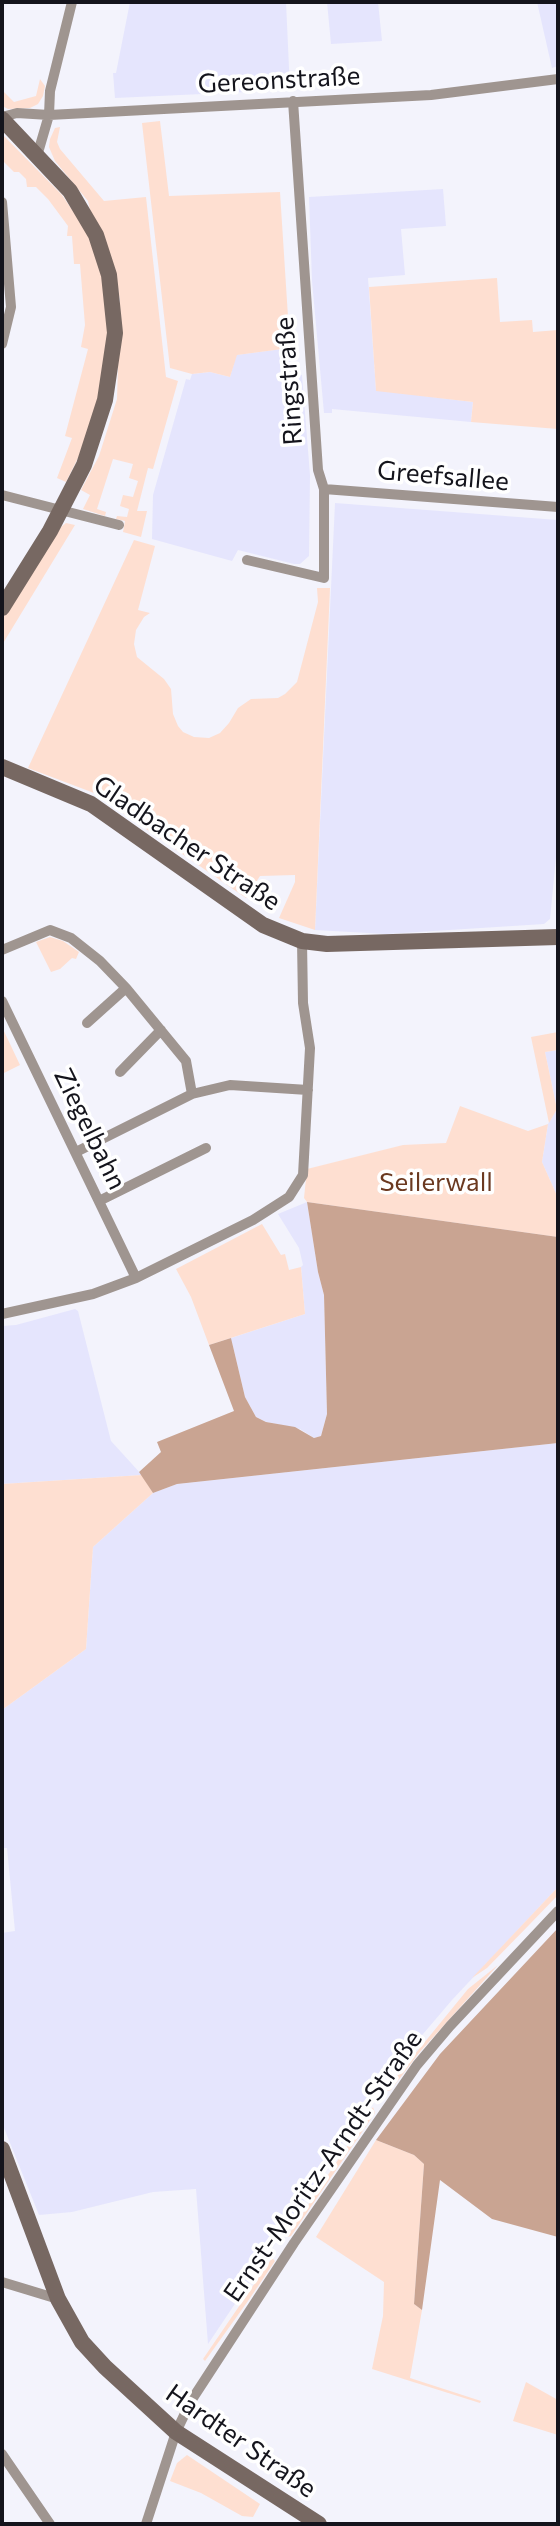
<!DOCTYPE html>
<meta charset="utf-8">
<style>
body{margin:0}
#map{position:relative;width:560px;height:2526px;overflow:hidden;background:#f3f3fc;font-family:Commissioner,sans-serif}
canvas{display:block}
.frame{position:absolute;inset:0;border:4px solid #14141c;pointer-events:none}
</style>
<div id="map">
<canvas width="560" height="2526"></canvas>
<div class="frame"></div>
</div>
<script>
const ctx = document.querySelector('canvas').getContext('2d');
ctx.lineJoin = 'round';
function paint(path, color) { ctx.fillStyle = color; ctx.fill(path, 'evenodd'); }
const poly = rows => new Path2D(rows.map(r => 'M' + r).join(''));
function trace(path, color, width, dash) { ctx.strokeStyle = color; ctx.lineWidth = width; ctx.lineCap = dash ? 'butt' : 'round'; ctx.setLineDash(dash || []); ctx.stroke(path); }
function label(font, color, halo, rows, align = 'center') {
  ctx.font = font + ' Commissioner,sans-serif'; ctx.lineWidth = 7; ctx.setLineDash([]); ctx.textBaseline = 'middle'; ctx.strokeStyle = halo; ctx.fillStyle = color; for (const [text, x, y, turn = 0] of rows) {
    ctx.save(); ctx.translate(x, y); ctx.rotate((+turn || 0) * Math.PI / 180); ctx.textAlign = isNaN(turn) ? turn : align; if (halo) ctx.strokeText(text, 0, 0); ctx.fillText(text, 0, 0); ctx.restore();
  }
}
paint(poly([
 [130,2,286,2,290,90,115,98,113,73,116,73],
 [327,2,378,2,382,41,331,44],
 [537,2,558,2,558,66,552,68],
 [443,189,446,226,401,229,405,275,368,278,376,390,473,402,471,422,332,409,332,413,324,413,312,281,309,197],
 [290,348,292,372,302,375,310,475,309,556,300,564,294,564,238,550,232,561,152,539,153,495,186,379,190,380,192,374,210,372,230,377,236,355],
 [335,503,558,520,558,837,550,919,544,924,386,934,315,930],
 [558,1050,558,1198,542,1162,548,1124,557,1109,545,1052],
 [307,1202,318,1272,324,1295,327,1414,321,1436,314,1438,300,1429,266,1422,256,1417,245,1397,231,1338,305,1314,301,1267,303,1265,299,1248,278,1214],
 [75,1309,78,1311,111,1441,142,1475,2,1484,2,1326,16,1325],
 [558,1443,558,1887,452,2000,389,2074,208,2344,196,2189,153,2192,72,2212,39,2215,2,2123,2,1933,15,1931,7,1848,2,1848,2,1710,86,1649,93,1547,153,1493,177,1484]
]), '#e5e5fd');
paint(poly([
 [40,79,45,86,43,96,38,104,30,108,8,109,2,106,2,90,14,102,36,96],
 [160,121,169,196,280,192,290,348,237,355,230,377,210,372,192,374,170,368,142,123],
 [60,127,57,142,60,149,104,201,146,197,166,377,178,381,153,469,148,468,137,511,147,511,141,537,123,532,125,521,116,519,117,516,127,517,129,509,120,506,123,495,133,497,138,481,129,478,133,464,113,459,97,509,106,512,105,516,83,509,90,495,81,490,99,456,117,399,120,300,115,271,91,214,88,201,55,161,49,147,50,139,55,128],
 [2,134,62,195,83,226,99,258,107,296,109,337,104,377,85,444,66,482,57,478,72,438,65,436,88,349,81,347,85,325,80,264,74,264,72,236,67,236,68,226,48,199,36,187,27,187,26,179,19,172,14,172,2,160],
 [497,278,500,322,532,320,533,332,558,330,558,429,471,422,473,402,376,391,369,287],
 [66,523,75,525,2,645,2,619,61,527],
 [134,540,155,546,138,610,150,613,144,617,136,630,134,644,137,657,164,679,171,689,173,714,178,726,183,732,194,737,209,738,220,733,229,723,238,708,251,699,278,698,285,694,297,682,318,602,317,588,330,588,315,930,279,918,295,882,295,875,260,876,246,898,94,793,28,768],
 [50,937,63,941,79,952,76,959,72,958,60,969,51,972,36,942],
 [2,1027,20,1065,2,1074],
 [558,1032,558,1050,545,1052,557,1109,549,1123,531,1037],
 [460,1106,528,1131,548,1124,542,1162,558,1198,558,1237,307,1202,304,1198,307,1169,403,1145,446,1143],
 [262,1224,281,1255,285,1254,289,1270,301,1267,305,1314,209,1345,191,1297,176,1269],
 [142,1475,153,1493,93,1547,86,1649,2,1710,2,1484],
 [558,1887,558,1895,530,1924,487,1968,472,1978],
 [498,1965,419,2053,391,2090,384,2092,468,1989],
 [373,2107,375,2113,291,2236,287,2237],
 [376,2140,414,2155,424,2164,414,2304,422,2310,410,2378,481,2401,480,2403,372,2369,383,2316,384,2282,316,2237],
 [272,2258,275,2261,248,2301,205,2361,203,2359],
 [526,2382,558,2400,558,2435,513,2421],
 [187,2455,260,2504,253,2517,242,2516,201,2493,170,2481,177,2463]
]), '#fedfd1');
paint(poly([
 [307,1202,558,1237,558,1443,177,1484,153,1493,139,1472,161,1452,157,1442,234,1411,209,1345,231,1338,245,1397,256,1417,266,1422,295,1427,314,1438,321,1436,327,1414,324,1295,318,1272],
 [558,1928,558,2237,492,2219,440,2180,422,2310,414,2304,424,2164,414,2155,376,2140,440,2054]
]), '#c9a492');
trace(poly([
 [2,117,17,113,49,115,431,95,558,79],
 [37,156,49,115,50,91,72,2],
 [2,202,11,307,2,344],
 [324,489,558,507],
 [2,495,119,525],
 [247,560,324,578,324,489,318,470,293,101],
 [2,950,50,930,71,938,100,961,126,988,186,1061,192,1094],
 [2,1001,136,1278],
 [87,1023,126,988],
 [120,1072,161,1030],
 [76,1152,192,1094,230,1085,308,1090],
 [99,1201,206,1148],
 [2,1314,93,1294,136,1278,253,1220,289,1197,303,1175,310,1048,303,1003,302,941],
 [2,2282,58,2299],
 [2,2454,50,2524],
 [146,2524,176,2432,191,2401,294,2243,417,2065,450,2026,558,1911]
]), '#9f9590', 10);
trace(poly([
 [2,119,70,191,96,235,109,275,115,333,105,400,84,465,50,531,2,608],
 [2,767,91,804,263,925,302,941,327,944,558,937],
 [2,2149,58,2299,82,2342,105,2367,176,2432,319,2524]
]), '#776862', 16);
label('26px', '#14141c', '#fff', [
 ["Gereonstraße",279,80,-3],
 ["Ringstraße",289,381,-94],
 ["Greefsallee",443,476,5],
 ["Gladbacher Straße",187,843,34],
 ["Ziegelbahn",90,1129,64],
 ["Ernst-Moritz-Arndt-Straße",323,2166,-55],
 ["Hardter Straße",241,2441,35]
]);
label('26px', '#6b3920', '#fff', [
 ["Seilerwall",436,1182]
]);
</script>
